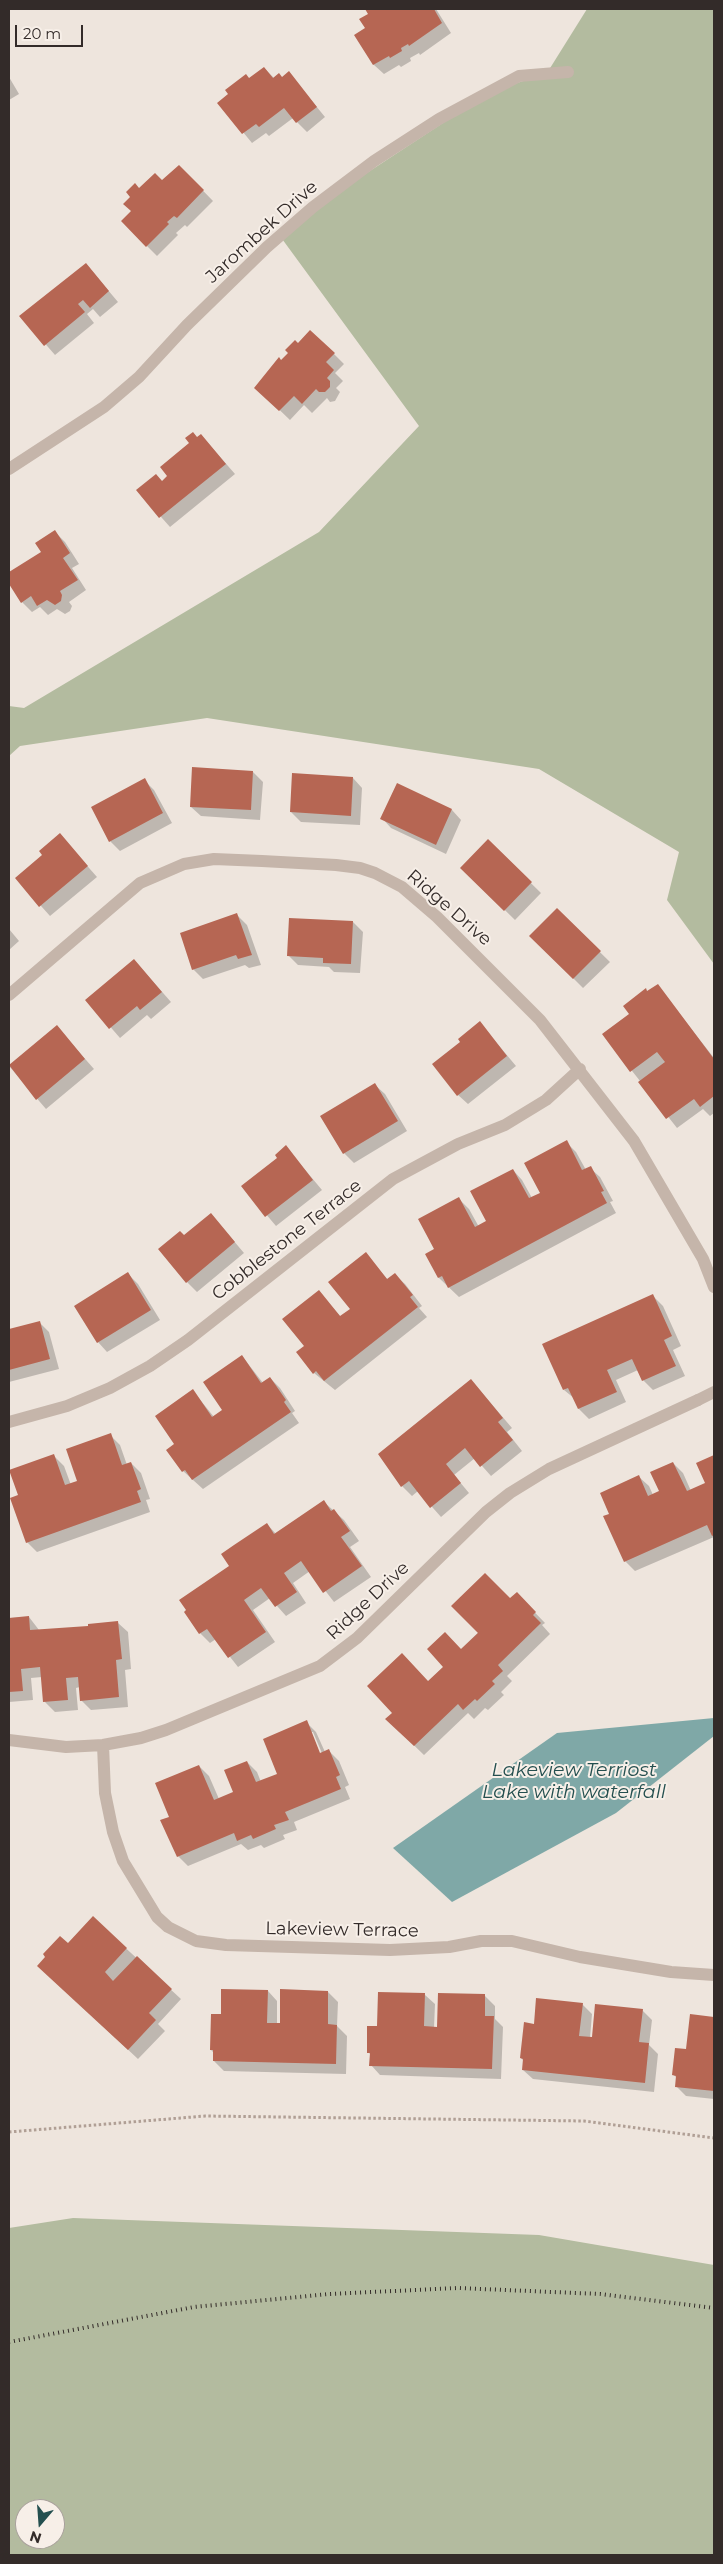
<!DOCTYPE html>
<style>
body{margin:0}
#map{position:relative;width:723px;height:2564px;overflow:hidden;background:#eee5dd;font-family:Montserrat,sans-serif}
canvas{display:block}
.frame{position:absolute;inset:0;border:10px solid #332b29;pointer-events:none}
.north{position:absolute;left:15px;top:2499px;width:50px;height:50px;box-sizing:border-box;background:#f7efe8;border:1px solid #a9a19c;border-radius:50%;rotate:198deg;font-size:14px;font-weight:700;line-height:20px;text-align:center;color:#332b29}
.north::after{content:'';display:block;margin:auto;width:18px;height:22px;background:#244f4f;clip-path:polygon(50% 0,100% 100%,50% 72%,0 100%)}
.scale{position:absolute;left:15px;top:25px;width:68px;height:22px;box-sizing:border-box;border:2px solid #332b29;border-top:0;padding-left:6px;font-size:15px;line-height:18px;white-space:nowrap;color:#332b29;-webkit-text-stroke:4px #f7efe8;paint-order:stroke}
</style>
<div id="map">
<canvas width="723" height="2564"></canvas>
<div class="frame"></div>
<div class="north">N</div>
<div class="scale">20 m</div>
</div>
<script>
const ctx = document.querySelector('canvas').getContext('2d');
ctx.lineJoin = 'round';
function paint(path, color) { ctx.fillStyle = color; ctx.fill(path, 'evenodd'); }
const poly = rows => new Path2D(rows.map(r => 'M' + r).join(''));
function trace(path, color, width, dash) { ctx.strokeStyle = color; ctx.lineWidth = width; ctx.lineCap = dash ? 'butt' : 'round'; ctx.setLineDash(dash || []); ctx.stroke(path); }
function label(font, color, halo, rows, align = 'center') {
  ctx.font = font + ' Montserrat,sans-serif'; ctx.lineWidth = 4; ctx.setLineDash([]); ctx.textBaseline = 'middle'; ctx.strokeStyle = halo; ctx.fillStyle = color; for (const [text, x, y, turn = 0] of rows) {
    ctx.save(); ctx.translate(x, y); ctx.rotate((+turn || 0) * Math.PI / 180); ctx.textAlign = isNaN(turn) ? turn : align; if (halo) ctx.strokeText(text, 0, 0); ctx.fillText(text, 0, 0); ctx.restore();
  }
}
paint(poly([
 [587,9,714,9,714,964,667,900,679,852,539,769,207,718,20,746,9,756,9,706,24,708,319,532,419,426,277,232,490,92,547,73],
 [73,2218,539,2235,714,2265,714,2555,9,2555,9,2228],
 [25,2509,55,2509,55,2539,25,2539]
]), '#b3bb9f');
paint(poly([
 [714,1718,714,1736,616,1813,452,1902,393,1848,557,1733]
]), '#7fa8a7');
paint(poly([
 [366,9,436,9,451,33,420,55,419,53,410,58,411,61,401,67,399,65,384,74,374,65,356,36,367,29,370,14],
 [264,68,274,78,282,78,289,73,325,117,307,132,293,118,269,136,266,133,252,143,219,103],
 [9,77,19,94,9,100],
 [179,166,213,201,187,227,185,225,176,233,178,235,157,256,122,221,132,211,132,197,139,190,162,182],
 [86,264,118,302,100,317,93,309,87,314,94,323,55,355,21,316],
 [298,344,334,354,344,364,335,373,343,381,336,388,340,392,335,401,330,402,327,398,312,413,304,405,290,420,266,397,281,361],
 [201,435,235,474,170,527,138,491,162,482,169,477],
 [55,532,65,542,79,564,72,568,86,590,69,602,72,606,70,611,65,614,57,609,48,615,40,607,32,612,22,602,9,581,9,574,42,552],
 [253,772,263,782,260,820,201,816,191,807],
 [353,778,362,788,360,825,301,822,291,812],
 [144,780,154,790,172,823,120,851,110,841],
 [452,810,461,820,446,854,391,828,382,818],
 [60,835,97,877,50,916,16,878,44,855],
 [488,841,541,893,515,920,462,868],
 [557,910,610,962,583,988,531,936],
 [237,915,247,925,261,965,249,968,245,965,203,979,193,969],
 [353,922,363,932,360,973,334,972,329,967,298,965,288,955],
 [9,929,19,941,9,950],
 [134,960,171,1002,151,1019,147,1015,120,1038,87,1000],
 [657,985,714,1058,714,1113,710,1116,703,1109,677,1128,603,1034,630,1014,648,992],
 [480,1023,516,1066,468,1104,458,1095],
 [57,1027,94,1069,46,1109,9,1066],
 [375,1085,385,1094,407,1131,354,1163,344,1153],
 [566,1142,576,1152,586,1170,590,1168,600,1177,613,1201,610,1202,616,1213,459,1297,439,1278,427,1255,436,1250,459,1199,469,1209,479,1227,488,1222,513,1170,522,1180,532,1198,541,1193],
 [286,1147,322,1190,276,1226,243,1187,279,1158],
 [211,1214,244,1253,197,1292,187,1282,184,1237],
 [366,1254,388,1280,395,1275,405,1284,422,1306,419,1308,427,1317,335,1390,314,1373,305,1346,319,1292,341,1317,351,1309],
 [128,1274,138,1284,160,1320,107,1352,98,1342],
 [653,1296,663,1306,681,1346,673,1350,685,1376,653,1390,643,1380,638,1370,616,1380,626,1402,589,1419,579,1409,575,1399,564,1390],
 [39,1322,49,1332,59,1369,9,1382,9,1330],
 [242,1356,263,1383,270,1378,280,1388,295,1411,292,1413,299,1423,203,1489,183,1471,176,1445,193,1391,214,1417,224,1410],
 [471,1380,512,1428,507,1432,522,1451,491,1476,475,1458,454,1475,469,1493,441,1517,418,1491,412,1496,402,1486,380,1454],
 [110,1435,120,1445,127,1465,131,1463,141,1473,150,1499,146,1500,150,1512,37,1552,27,1542,20,1496,54,1456,64,1466,71,1485,79,1482],
 [714,1457,714,1537,635,1571,625,1561,611,1514,639,1477,649,1486,653,1495,660,1492,673,1463,683,1473,691,1491,707,1484,698,1464],
 [324,1502,344,1520,359,1541,350,1547,371,1577,334,1602,310,1571,293,1583,306,1603,286,1616,270,1598,253,1610,275,1642,238,1667,216,1639,210,1643,200,1633,231,1566,267,1524,276,1534],
 [517,1594,545,1623,542,1625,550,1634,507,1676,512,1681,501,1692,504,1695,488,1710,485,1708,474,1719,468,1713,424,1755,397,1729,428,1682],
 [29,1617,39,1630,90,1628,118,1623,128,1632,131,1669,125,1670,128,1707,91,1710,81,1700,80,1687,76,1688,78,1710,55,1712,45,1702,42,1677,31,1678,33,1700,9,1702,9,1618],
 [306,1722,316,1732,325,1752,329,1751,339,1761,349,1785,345,1787,350,1799,294,1822,297,1830,283,1835,285,1839,264,1848,261,1845,248,1850,241,1844,188,1866,178,1856,171,1817,199,1766,209,1776,219,1799,235,1793,247,1762,257,1772,261,1782,279,1775],
 [310,1732,313,1732,324,1758,321,1759],
 [93,1918,181,1999,158,2024,165,2031,138,2059,48,1975,68,1945],
 [268,1991,277,2001,277,2024,281,2024,328,1992,338,2002,337,2026,347,2036,346,2074,224,2071,214,2061,214,2053,211,2050,222,2015],
 [380,1993,425,1995,435,2004,434,2028,438,2028,485,1996,495,2006,495,2019,503,2027,501,2079,380,2075,371,2065,371,2055,368,2052,379,2027],
 [582,2004,592,2014,590,2038,593,2038,642,2010,652,2020,649,2045,658,2054,654,2092,533,2079,523,2070,524,2061,521,2058],
 [691,2016,714,2018,714,2099,686,2096,676,2086,677,2078,674,2075,687,2051]
]), '#0003');
paint(poly([
 [365,9,434,9,442,23,409,46,408,44,401,48,402,51,390,58,389,56,373,65,354,35,365,28,359,19,368,14],
 [264,67,273,78,279,73,282,77,289,71,317,107,296,123,284,108,259,127,256,124,242,134,217,103,228,94,225,90,246,74,249,78],
 [179,165,204,190,177,218,174,216,167,222,169,224,146,247,121,221,131,211,123,204,130,197,126,192,135,183,139,188,155,173,162,180],
 [86,263,109,291,90,308,83,300,78,304,85,312,44,346,19,316],
 [310,330,335,353,326,362,334,370,327,378,330,381,330,387,325,392,319,392,316,389,302,404,294,396,279,411,254,388,279,357,281,360,288,353,285,350,295,340,298,343],
 [193,432,197,437,201,434,226,464,159,518,136,490,156,474,162,481,167,476,160,467,189,443,185,438],
 [55,530,70,553,63,558,78,580,60,591,62,595,61,601,55,605,47,600,37,606,31,596,21,603,9,584,9,572,41,552,35,543],
 [192,767,253,771,251,810,190,807],
 [292,773,353,777,351,816,290,812],
 [145,778,163,813,109,842,91,807],
 [397,783,452,809,436,845,380,819],
 [60,833,88,866,39,907,15,878,42,855,39,851],
 [488,839,532,882,504,911,460,868],
 [557,908,601,951,573,979,529,936],
 [237,913,252,955,238,959,236,955,192,970,180,933],
 [289,918,353,921,351,964,323,963,323,958,287,956],
 [134,959,162,992,140,1010,137,1006,109,1029,85,1000],
 [658,984,714,1059,714,1096,700,1107,694,1099,666,1119,638,1082,665,1062,657,1052,630,1072,602,1034,629,1014,623,1006,646,988,647,991],
 [480,1021,507,1056,457,1096,432,1064,460,1042,458,1039],
 [57,1025,85,1059,36,1100,9,1065],
 [375,1083,398,1121,343,1154,320,1116],
 [567,1140,582,1170,591,1166,604,1191,601,1192,607,1203,448,1288,442,1276,438,1278,425,1254,434,1249,418,1219,459,1197,475,1227,486,1221,470,1191,513,1169,529,1198,540,1193,524,1163],
 [286,1145,313,1180,265,1217,241,1186,277,1158,275,1155],
 [211,1213,235,1242,186,1283,158,1249,180,1231,184,1235],
 [366,1252,387,1279,395,1273,413,1295,410,1297,418,1307,324,1381,316,1371,313,1374,296,1352,304,1346,282,1319,319,1290,340,1316,350,1309,328,1282],
 [128,1272,151,1310,97,1343,74,1306],
 [653,1294,672,1336,664,1340,676,1366,642,1381,632,1359,607,1370,617,1392,578,1409,568,1388,563,1390,542,1344],
 [40,1321,50,1359,9,1370,9,1329],
 [242,1355,261,1383,270,1377,286,1400,284,1402,291,1412,192,1480,185,1470,182,1472,166,1450,174,1444,155,1416,193,1389,212,1417,222,1410,203,1382],
 [471,1379,503,1418,498,1422,513,1440,480,1467,465,1448,446,1464,461,1483,430,1508,409,1481,401,1487,378,1454],
 [111,1433,122,1465,131,1462,141,1489,137,1491,141,1502,26,1543,10,1498,18,1495,9,1470,54,1454,65,1485,77,1481,66,1449],
 [714,1455,714,1535,712,1536,707,1525,624,1562,603,1516,609,1514,600,1493,639,1475,648,1496,659,1491,650,1472,673,1462,687,1491,705,1483,696,1463],
 [324,1500,331,1511,334,1509,350,1531,341,1537,362,1566,323,1593,301,1561,284,1573,297,1592,275,1607,261,1588,244,1600,266,1632,228,1658,207,1629,199,1634,184,1612,186,1610,179,1600,229,1566,221,1554,234,1545,267,1523,274,1534],
 [485,1573,510,1598,517,1592,536,1612,533,1615,541,1623,498,1665,503,1671,492,1681,495,1684,477,1701,475,1699,463,1710,458,1704,414,1746,385,1719,392,1713,367,1686,402,1653,428,1681,443,1667,427,1649,445,1632,461,1649,478,1633,451,1606],
 [29,1616,30,1630,88,1626,88,1624,118,1621,122,1659,116,1660,119,1697,80,1701,78,1677,66,1678,68,1700,43,1702,40,1667,21,1669,23,1691,9,1692,9,1618],
 [307,1720,320,1753,329,1749,340,1775,336,1777,341,1789,285,1812,289,1820,274,1825,276,1829,253,1839,251,1835,237,1841,234,1833,177,1857,160,1820,169,1817,155,1783,199,1765,214,1800,233,1792,224,1770,247,1761,256,1782,277,1774,263,1739],
 [93,1916,127,1948,105,1972,113,1981,137,1956,172,1989,149,2013,156,2020,128,2050,37,1966,45,1957,43,1954,60,1936,68,1943],
 [221,1989,268,1990,267,2023,280,2023,280,1989,328,1991,328,2024,337,2025,336,2064,213,2061,213,2050,210,2050,211,2014,221,2014],
 [378,1992,425,1993,424,2026,437,2027,438,1993,485,1994,485,2016,494,2016,492,2069,369,2066,370,2053,367,2053,367,2026,377,2026],
 [536,1998,583,2003,579,2036,592,2037,595,2004,643,2009,639,2042,649,2043,645,2083,522,2070,523,2059,520,2058,524,2022,534,2024],
 [690,2014,714,2017,714,2091,675,2087,676,2076,672,2075,675,2048,686,2049]
]), '#b66653');
trace(poly([
 [9,2132,205,2116,584,2121,714,2138]
]), '#b09f95', 3, [2.5, 2.5]);
trace(poly([
 [698,1400,714,1392]
]), '#c5b5aa', 12);
trace(poly([
 [9,469,104,407,139,377,187,325,267,247,313,207,374,161,439,119,519,76,568,72],
 [9,995,140,883,184,864,214,859,262,861,336,865,360,868,375,873,402,887,437,917,540,1020,634,1141,703,1259,714,1287],
 [9,1422,67,1406,110,1388,150,1366,188,1340,393,1179,458,1144,505,1125,546,1100,580,1069],
 [9,1740,66,1747,103,1745,141,1738,166,1730,320,1666,357,1638,486,1512,510,1493,549,1469,698,1400],
 [103,1745,105,1793,113,1832,123,1861,157,1917,168,1927,196,1941,226,1945,390,1950,449,1947,481,1941,512,1941,580,1957,671,1972,714,1975]
]), '#c5b5aa', 12);
trace(poly([
 [9,2342,194,2307,329,2294,458,2288,600,2294,714,2308]
]), '#332b29', 4, [1, 4]);
label('18px', '#332b29', '#f7efe8', [
 ["Jarombek Drive",262,232,-42],
 ["Ridge Drive",449,908,41],
 ["Cobblestone Terrace",287,1240,-38],
 ["Ridge Drive",368,1601,-43],
 ["Lakeview Terrace",342,1930,1]
]);
label('italic 19px', '#244f4f', '#f7efe8', [
 ["Lakeview Terriost",574,1770],
 ["Lake with waterfall",574,1792]
]);
</script>
